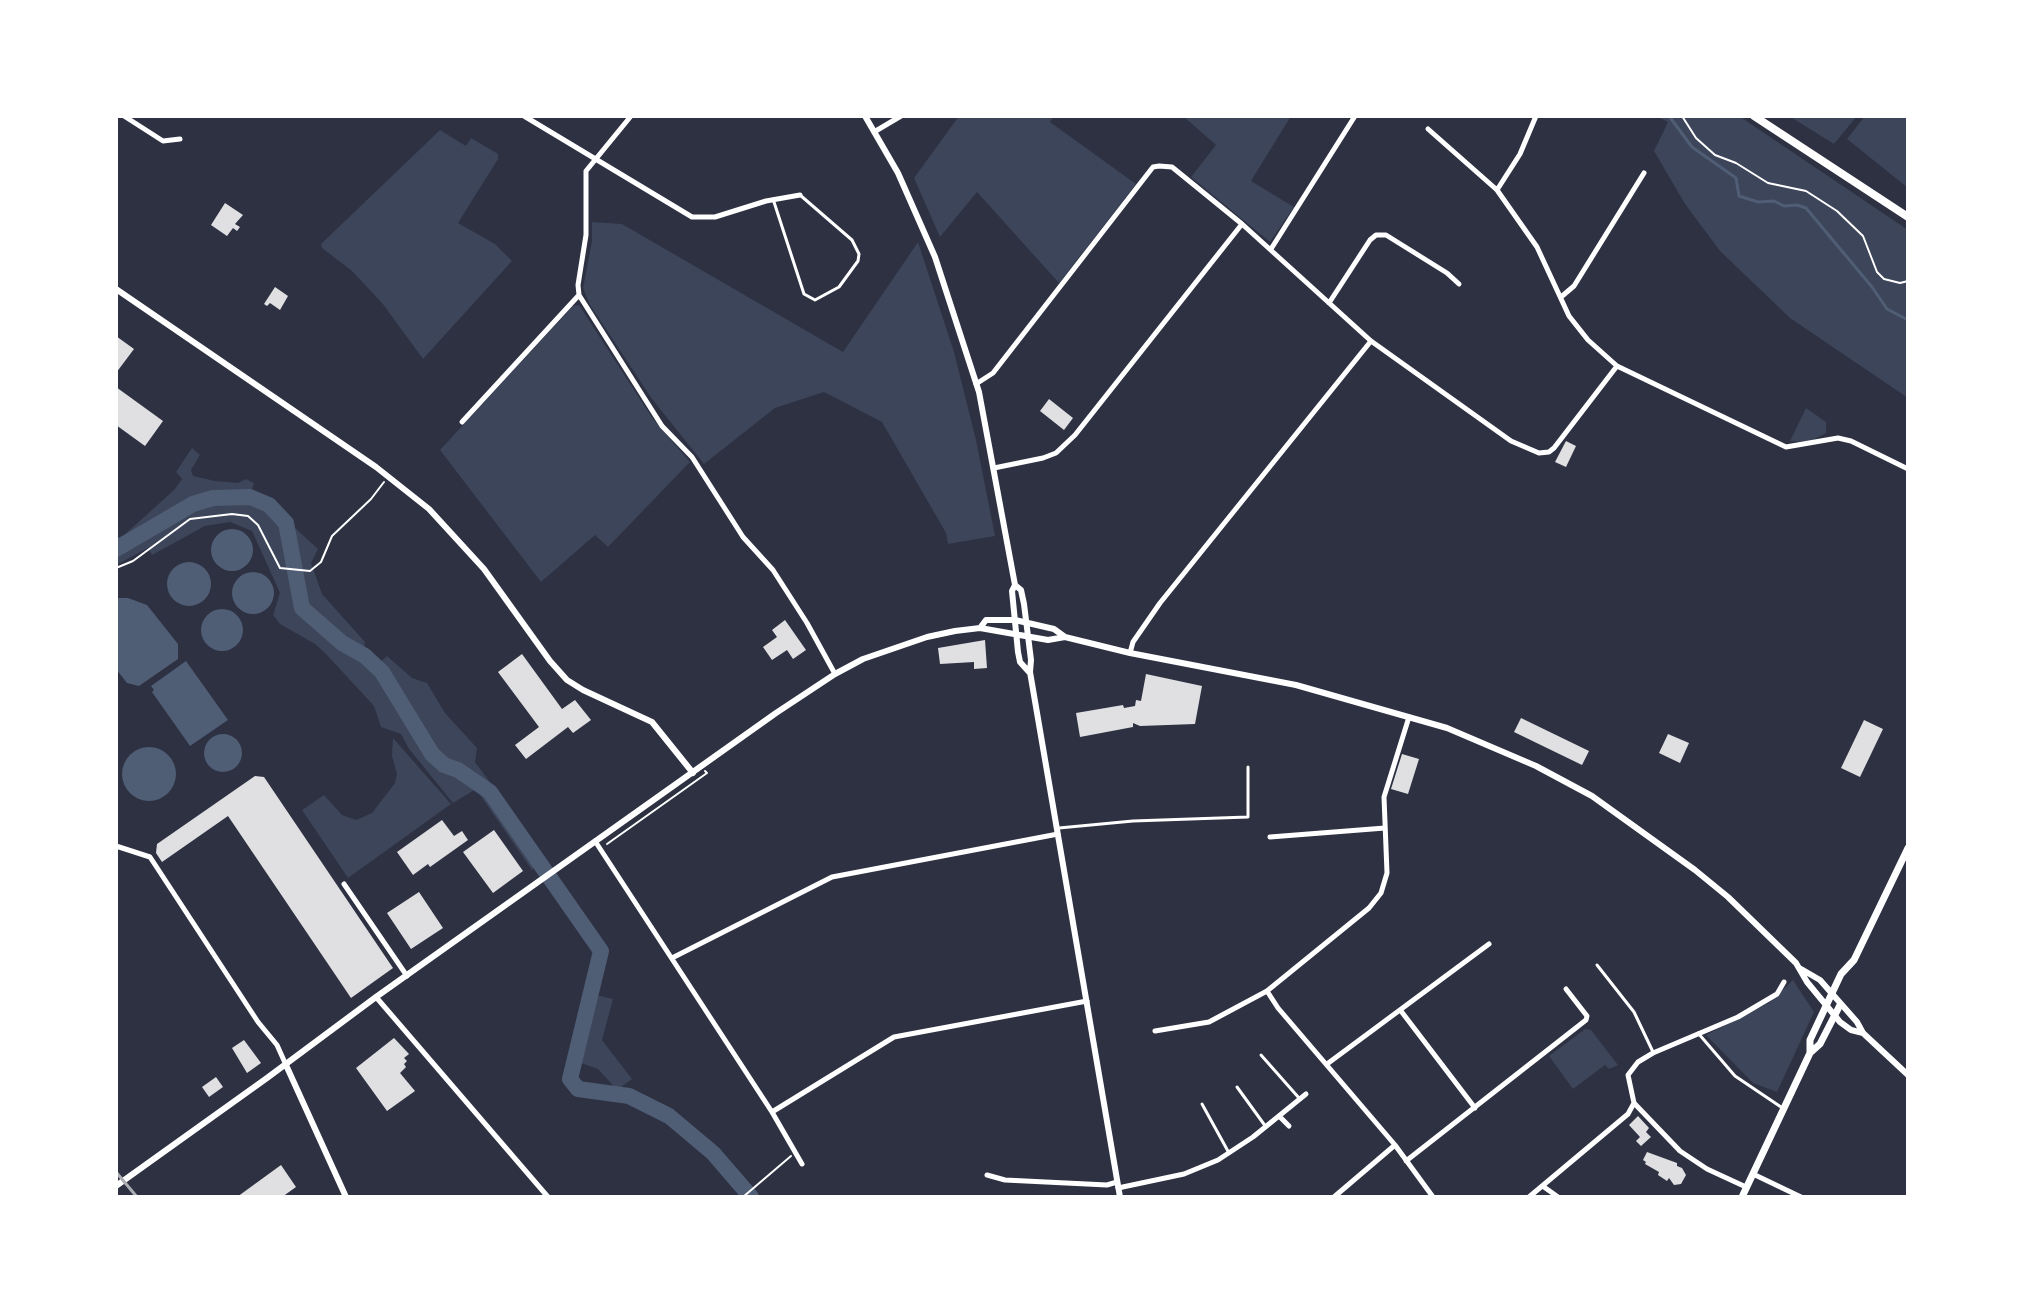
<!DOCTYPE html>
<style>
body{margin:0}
#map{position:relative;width:2024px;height:1313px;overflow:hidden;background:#2d3142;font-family:"IBM Plex Serif",serif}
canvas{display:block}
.frame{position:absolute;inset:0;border:118px solid #fff;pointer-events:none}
</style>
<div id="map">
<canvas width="2024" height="1313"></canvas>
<div class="frame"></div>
</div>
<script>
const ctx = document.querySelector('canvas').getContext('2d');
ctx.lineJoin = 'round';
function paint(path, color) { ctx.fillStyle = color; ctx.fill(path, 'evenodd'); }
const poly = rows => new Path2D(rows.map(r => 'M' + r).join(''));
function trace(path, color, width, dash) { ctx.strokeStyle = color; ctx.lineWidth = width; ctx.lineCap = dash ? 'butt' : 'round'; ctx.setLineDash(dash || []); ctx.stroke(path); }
paint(poly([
 [959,116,1054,116,1050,122,1136,184,1059,283,977,192,940,237,914,178],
 [1183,116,1291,116,1251,181,1294,207,1270,242,1191,177,1216,145],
 [1656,116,1739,116,1908,230,1908,398,1790,318,1720,251,1685,204,1654,151,1668,122],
 [1794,116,1857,116,1834,144,1792,118],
 [1865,116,1908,116,1908,188,1847,139],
 [440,130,466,146,471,138,498,154,498,159,458,223,495,244,512,261,423,359,382,303,352,271,322,248,321,244],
 [592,222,622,224,843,352,918,242,954,352,976,440,995,536,948,544,946,533,882,422,824,392,775,408,704,464,652,399,590,305,583,288,592,241],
 [579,305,653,419,690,462,608,547,595,535,541,582,440,450,573,306],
 [1806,408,1826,422,1826,433,1808,442,1790,441],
 [192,448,200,455,191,470,193,476,215,481,238,483,246,479,254,483,251,493,260,503,279,522,293,526,318,549,311,563,322,594,365,642,364,647,379,663,387,656,412,678,427,683,445,713,477,748,475,762,527,832,544,860,532,870,476,789,453,803,409,749,401,734,381,727,374,706,325,653,315,644,280,624,273,615,280,593,252,531,230,522,205,526,152,555,148,548,116,565,116,538,123,536,174,490,182,479,176,472],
 [393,738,451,804,348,878,302,810,324,795,342,815,356,820,372,813,395,783,397,774,392,756],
 [1793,980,1814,1012,1777,1092,1753,1083,1706,1035,1769,1003],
 [596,995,613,999,602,1040,632,1079,617,1090,598,1069,581,1063],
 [1585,1029,1591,1030,1618,1065,1609,1069,1605,1065,1573,1089,1549,1056]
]), '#3c4559');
paint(poly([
 '211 550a21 21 0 1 1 42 0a21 21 0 1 1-42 0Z',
 '167 584a22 22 0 1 1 44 0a22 22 0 1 1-44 0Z',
 '232 593a21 21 0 1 1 42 0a21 21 0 1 1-42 0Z',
 [116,598,128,598,147,605,178,644,178,659,139,686,127,683,116,669],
 '201 630a21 21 0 1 1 42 0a21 21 0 1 1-42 0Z',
 [186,661,228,720,190,746,152,692,154,690,151,686],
 '204 753a19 19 0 1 1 38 0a19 19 0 1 1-38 0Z',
 '122 774a27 27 0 1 1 54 0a27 27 0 1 1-54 0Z'
]), '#4f5d75');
trace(poly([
 [1669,116,1692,147,1736,178,1739,196,1758,202,1774,201,1784,206,1797,205,1806,208,1872,287,1887,309,1908,320]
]), '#4f5d75', 3);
trace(poly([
 [116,549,193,504,213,498,250,497,269,505,286,523,302,608,342,643,365,656,382,672,432,754,444,765,458,770,490,792,601,951,570,1079,578,1089,629,1096,669,1116,713,1153,751,1197]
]), '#4f5d75', 16);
paint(poly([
 [225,203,243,215,235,224,240,227,237,231,233,228,227,236,211,225],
 [275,287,288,296,280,310,270,303,267,306,264,304],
 [116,336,134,349,116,373],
 [116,387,163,421,145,446,116,425],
 [1049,399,1073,418,1064,430,1040,411],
 [1566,441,1576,446,1566,467,1555,462],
 [785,620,806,650,793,659,787,650,772,660,763,647,777,637,772,630],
 [985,640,987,668,974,669,974,662,940,664,938,648],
 [522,654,562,709,575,700,591,720,573,733,568,727,526,759,515,745,539,727,498,672],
 [1146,674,1202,686,1195,724,1140,726,1133,723,1133,727,1080,737,1076,713,1123,705,1124,708,1135,706,1136,700,1141,701],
 [1521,718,1589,751,1582,765,1514,732],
 [1864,720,1883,729,1860,777,1841,768],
 [1668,734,1689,743,1680,763,1659,753],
 [1402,754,1419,759,1408,794,1391,789],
 [255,776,264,777,393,968,351,998,228,816,162,862,156,853,157,844],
 [442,820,454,836,462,831,468,840,430,867,428,864,413,875,397,852],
 [494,830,523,871,493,893,463,852],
 [419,892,443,928,411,949,387,913],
 [394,1038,409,1054,404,1058,407,1061,404,1064,406,1067,400,1073,415,1091,387,1111,356,1068],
 [244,1040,261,1063,247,1073,232,1048],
 [216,1077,223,1087,209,1097,202,1087],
 [1638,1116,1649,1128,1646,1132,1651,1137,1641,1146,1636,1141,1640,1137,1629,1125],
 [1647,1152,1677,1163,1677,1166,1682,1168,1686,1175,1681,1184,1674,1185,1669,1178,1667,1181,1658,1175,1659,1172,1645,1164,1646,1162,1643,1160],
 [281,1165,296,1187,282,1197,237,1197]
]), '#e0e0e3');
trace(poly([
 [1682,116,1696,138,1715,155,1736,163,1768,183,1806,191,1837,211,1863,236,1877,272,1884,279,1900,283,1908,281],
 [116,568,133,561,190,519,232,514,248,516,258,525,280,568,310,571,321,562,332,536,371,499,384,482],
 [607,844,707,773,705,771],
 [743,1197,791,1156]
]), '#fff', 2);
trace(poly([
 [773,199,804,294,815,300,839,287,858,261,859,254,852,240,800,195],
 [1059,828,1133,821,1248,817,1248,767],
 [1597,965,1634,1012,1653,1052],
 [1698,1033,1735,1076,1781,1107],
 [1261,1055,1299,1098],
 [1237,1087,1266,1127],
 [1202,1104,1229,1153]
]), '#fff', 3);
trace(poly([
 [124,116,163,141,180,139],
 [524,116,692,217,715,217,766,201,800,195],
 [631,116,586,171,586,235,578,285,579,295,662,426,692,457,743,537,773,570,807,623,835,674],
 [1428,129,1497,190,1537,247,1569,316,1588,340,1617,366,1786,447,1838,438,1851,441,1908,469],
 [874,132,901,116],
 [1497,190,1520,154,1536,116],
 [1271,249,1355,116],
 [1561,297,1574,286,1644,173],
 [1329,303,1370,240,1376,235,1386,235,1447,273,1459,284],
 [976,384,993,373,1153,167,1159,166,1172,167,1242,224,1371,341,1511,441,1539,453,1549,452,1554,448,1617,366],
 [462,422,579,295],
 [994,468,1043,458,1056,453,1075,435,1242,224],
 [1130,653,1133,642,1160,603,1371,341],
 [1270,837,1385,828],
 [595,841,772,1112,802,1164],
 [116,846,150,857,258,1022,277,1045,286,1065],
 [344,884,407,976],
 [672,958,832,877,1058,834],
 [1267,991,1278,1008,1395,1145,1433,1197],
 [376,997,548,1197],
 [1401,1011,1475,1108],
 [1155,1031,1209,1022,1267,991,1369,908,1381,893,1387,873,1384,797,1409,717],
 [1327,1064,1489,944],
 [1634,1103,1680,1151,1707,1169,1746,1187],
 [772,1112,894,1037,1087,1001],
 [1279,1116,1289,1126],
 [1406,1161,1586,1020,1587,1016,1566,989],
 [1753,1174,1801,1197],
 [987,1175,1005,1180,1107,1185,1117,1182],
 [1544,1187,1558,1197],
 [1118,1188,1184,1174,1218,1160,1253,1137,1306,1094],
 [1334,1197,1395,1145],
 [1529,1197,1628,1114,1634,1103,1628,1075,1638,1062,1653,1053,1738,1017,1777,994,1784,982]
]), '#fff', 5);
trace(poly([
 [865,116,898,173,935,257,979,392,1015,585,1021,590,1024,604,1031,660,1030,672,1120,1197],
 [116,289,376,467,429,509,484,569,550,661,567,680,583,690,652,722,693,773],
 [1015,585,1012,591,1018,652,1020,662,1029,672],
 [980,628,986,620,1015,620,1054,629,1065,637,1130,653,1296,685,1447,728,1536,766,1592,796,1695,870,1728,897,1796,963,1807,982,1840,1022,1851,1030,1863,1033],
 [1801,969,1820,980,1857,1022,1863,1033,1908,1075],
 [286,1065,346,1197],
 [116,1186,267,1078,376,997,776,713,835,674,863,659,927,637,955,631,980,628,1048,640,1065,637]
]), '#fff', 6);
trace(poly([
 [1810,1053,1810,1040,1841,974,1854,960,1908,848],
 [1742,1197,1810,1053,1820,1044,1840,1005]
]), '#fff', 7);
trace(poly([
 [1754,116,1908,217]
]), '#fff', 8);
trace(poly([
 [116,1172,137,1197]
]), '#abadb3', 3);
</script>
